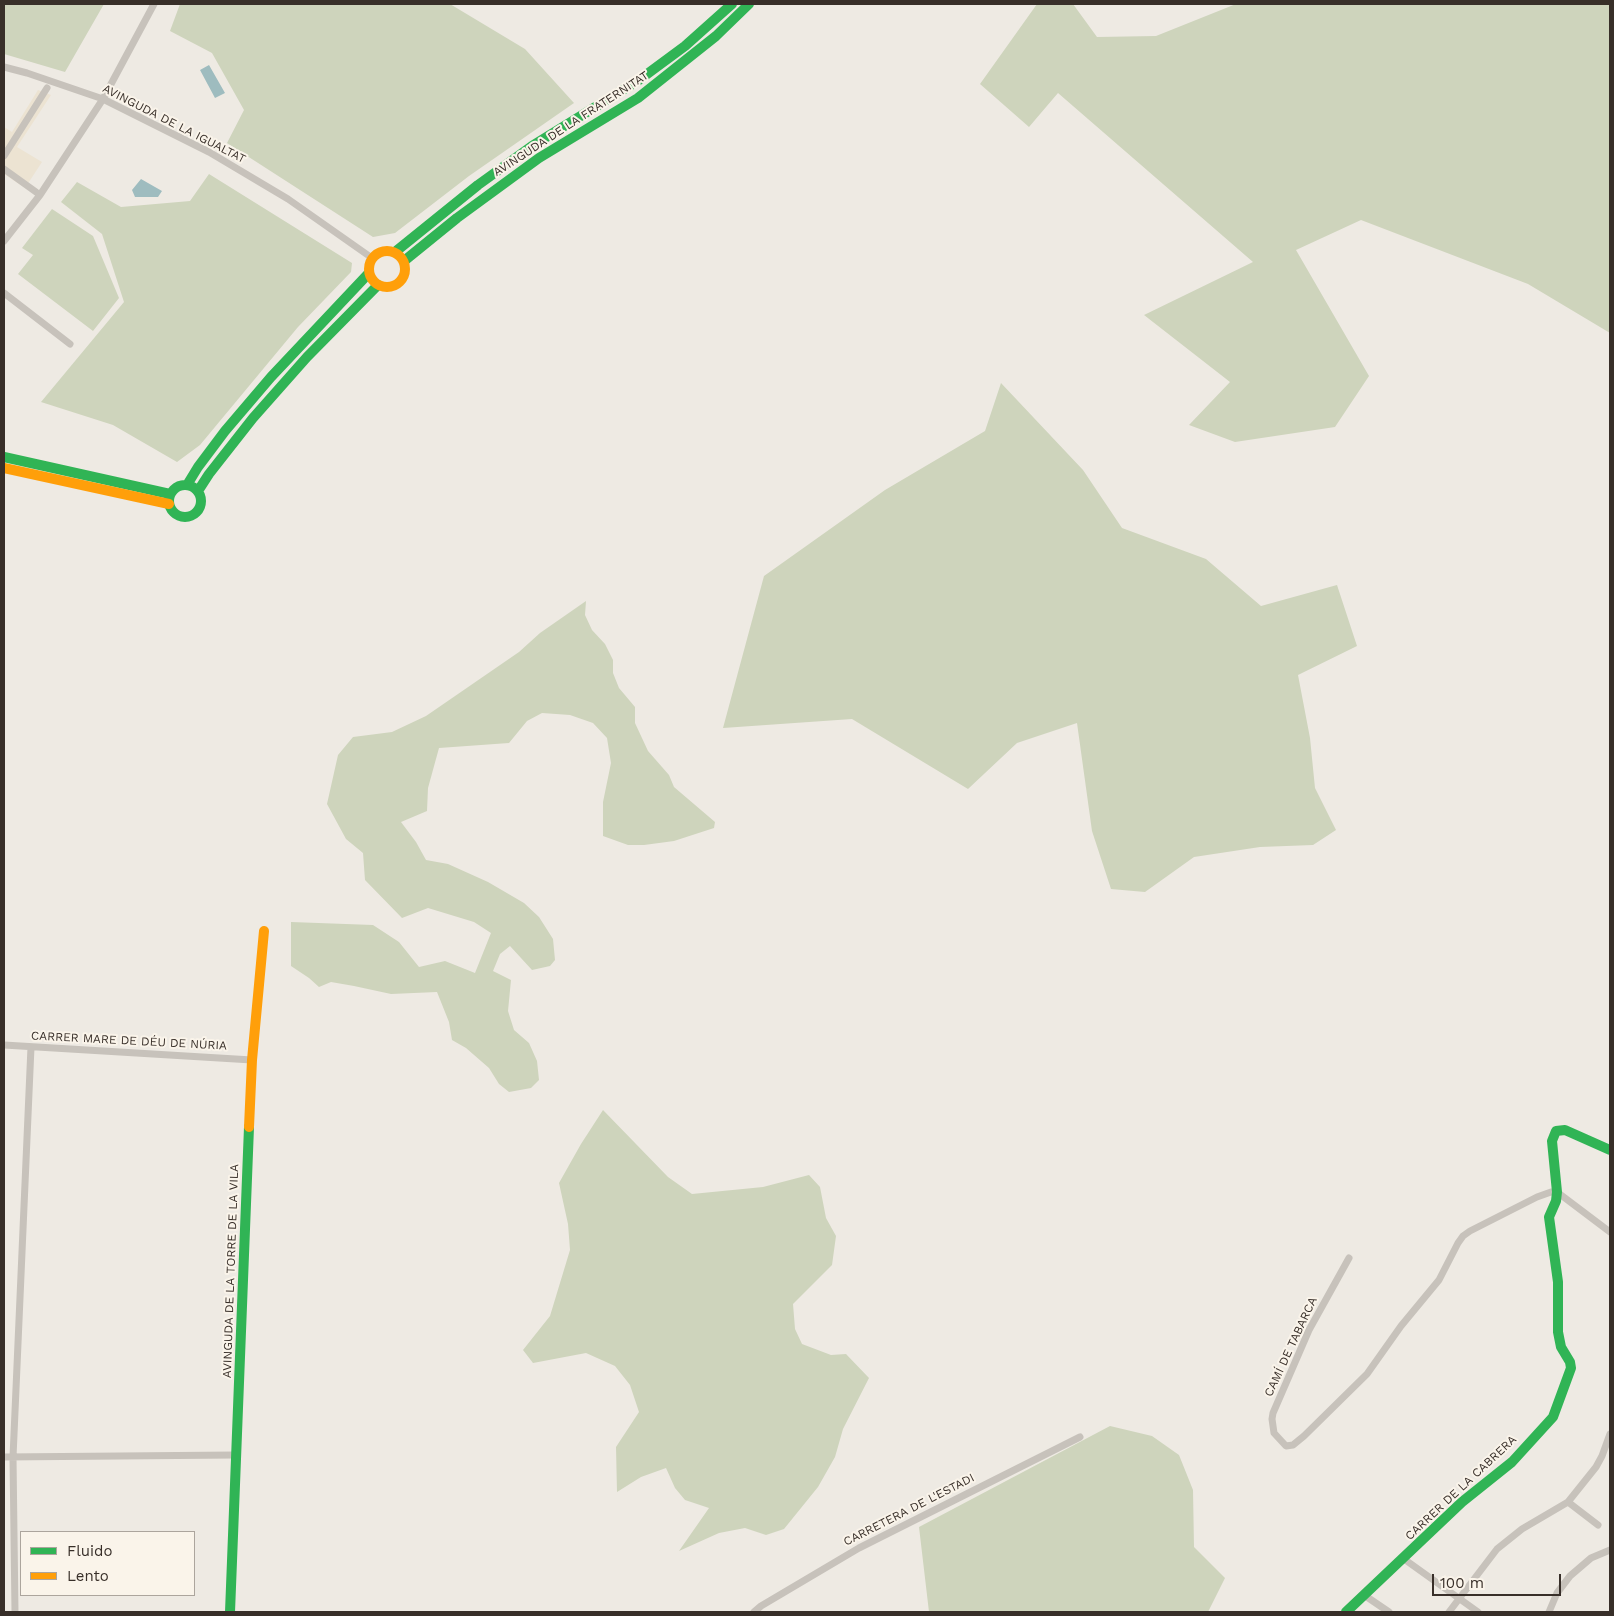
<!DOCTYPE html>
<meta charset="utf-8">
<style>
body{margin:0}
#map{position:relative;width:1614px;height:1616px;overflow:hidden;background:#eeeae3;font-family:"Work Sans",sans-serif}
canvas{display:block}
.frame{position:absolute;inset:0;border:5px solid #382f29;pointer-events:none}
.legend{position:absolute;left:20px;top:1531px;width:175px;height:65px;box-sizing:border-box;background:#faf4ea;border:1px solid #aca59d;margin:0;padding:6px 9px;list-style:none;font-size:15px;color:#382f29}
.legend li{display:flex;align-items:center;gap:10px;height:25px}
.legend b{width:25px;border:1px solid #aca59d}
.scale{position:absolute;left:1432px;top:1574px;width:129px;height:22px;box-sizing:border-box;border:2px solid #382f29;border-top:0;padding-left:6px;font-size:15px;line-height:18px;white-space:nowrap;color:#382f29;-webkit-text-stroke:4px #faf4ea;paint-order:stroke}
</style>
<div id="map">
<canvas width="1614" height="1616"></canvas>
<div class="frame"></div>
<ul class="legend">
<li><b style="height:6px;background:#30b455"></b>Fluido</li>
<li><b style="height:6px;background:#ff9f0a"></b>Lento</li>
</ul>
<div class="scale">100 m</div>
</div>
<script>
const ctx = document.querySelector('canvas').getContext('2d');
ctx.lineJoin = 'round';
function paint(path, color) { ctx.fillStyle = color; ctx.fill(path, 'evenodd'); }
const poly = rows => new Path2D(rows.map(r => 'M' + r).join(''));
function trace(path, color, width, dash) { ctx.strokeStyle = color; ctx.lineWidth = width; ctx.lineCap = dash ? 'butt' : 'round'; ctx.setLineDash(dash || []); ctx.stroke(path); }
function label(font, color, halo, rows, align = 'center') {
  ctx.font = font + ' "Work Sans",sans-serif'; ctx.lineWidth = 4; ctx.setLineDash([]); ctx.textBaseline = 'middle'; ctx.strokeStyle = halo; ctx.fillStyle = color; for (const [text, x, y, turn = 0] of rows) {
    ctx.save(); ctx.translate(x, y); ctx.rotate((+turn || 0) * Math.PI / 180); ctx.textAlign = isNaN(turn) ? turn : align; if (halo) ctx.strokeText(text, 0, 0); ctx.fillText(text, 0, 0); ctx.restore();
  }
}
paint(poly([
 [4,4,104,4,65,72,4,54],
 [180,4,450,4,525,49,574,103,469,176,395,233,373,237,227,143,244,110,212,53,170,31],
 [1037,4,1073,4,1097,37,1156,36,1236,4,1610,4,1610,333,1528,284,1361,220,1296,250,1369,376,1335,427,1235,442,1189,425,1230,382,1144,315,1253,262,1058,93,1029,127,980,84],
 [209,174,352,263,351,272,298,327,200,445,177,462,113,425,41,402,124,302,102,234,61,202,77,182,121,207,190,201],
 [52,209,93,236,119,298,93,331,18,274,33,255,22,248],
 [1001,383,1083,470,1122,528,1206,559,1261,606,1337,585,1357,646,1298,675,1310,738,1315,788,1336,830,1313,845,1260,847,1194,857,1145,892,1111,889,1092,831,1077,723,1017,743,968,789,852,719,723,728,764,576,885,490,985,431],
 [586,601,585,615,592,630,605,644,613,660,613,673,619,688,635,707,635,723,648,751,669,775,674,787,715,822,714,828,674,841,644,845,628,845,603,836,603,802,611,763,607,738,593,723,570,715,542,713,527,721,509,743,439,748,428,788,427,811,401,822,416,842,426,860,448,864,488,882,524,903,539,917,553,939,555,960,550,966,532,970,510,946,500,954,493,971,511,980,508,1011,514,1030,529,1043,537,1061,539,1080,531,1088,509,1092,499,1084,489,1068,466,1048,452,1040,449,1022,437,992,391,994,354,986,331,982,319,987,309,978,291,966,291,922,373,925,399,942,419,967,445,961,475,973,491,933,474,922,428,908,402,918,365,880,363,853,346,839,327,804,338,755,353,737,392,732,426,716,519,652,540,633],
 [603,1110,668,1177,692,1194,763,1187,809,1175,820,1187,826,1218,836,1236,832,1265,793,1304,795,1329,802,1344,831,1355,846,1354,869,1378,843,1429,835,1457,818,1487,784,1529,766,1535,745,1528,719,1533,679,1551,709,1508,685,1500,675,1488,666,1468,641,1477,617,1492,616,1447,639,1412,630,1385,615,1366,586,1353,533,1363,523,1350,550,1316,570,1250,568,1224,559,1183,581,1144],
 [1110,1426,1152,1436,1179,1455,1193,1490,1194,1547,1225,1578,1208,1612,929,1612,919,1527]
]), '#ced4bc');
paint(poly([
 [38,90,51,95,17,147,42,162,25,188,4,174,4,127,12,132]
]), '#ece3d2');
paint(poly([
 [209,65,225,93,215,98,200,70],
 [141,179,162,191,158,197,135,197,132,190]
]), '#9ebcbf');
trace(poly([
 [4,67,27,73,103,99,209,152,288,199,372,258],
 [4,156,47,88],
 [4,169,36,192],
 [4,241,40,195,103,99,154,4],
 [4,293,70,344],
 [4,1045,252,1060],
 [1349,1258,1309,1330,1273,1413,1272,1419,1274,1433,1286,1446,1293,1445,1304,1436,1367,1374,1401,1326,1439,1280,1458,1243,1463,1236,1470,1231,1537,1197,1551,1192,1557,1192,1610,1232],
 [4,1457,235,1455],
 [1568,1502,1598,1525],
 [1404,1559,1478,1612],
 [1364,1595,1389,1612],
 [15,1612,13,1457,31,1047],
 [754,1612,761,1606,859,1548,1080,1437],
 [1449,1612,1497,1549,1522,1529,1568,1502,1596,1467,1602,1456,1610,1434],
 [1549,1612,1557,1593,1570,1576,1591,1558,1610,1550]
]), '#c7c2bb', 7);
trace(poly([
 [395,252,478,185,532,146,639,80,685,46,732,4],
 [404,261,457,218,539,158,638,98,716,36,749,4],
 [4,457,170,494],
 '169 501a16 16 0 1 1 32 0a16 16 0 1 1-32 0Z',
 [187,485,198,467,225,431,271,377,369,273],
 [198,491,209,474,253,418,307,357,378,285],
 [230,1612,249,1127],
 [1346,1612,1462,1502,1512,1462,1553,1417,1571,1368,1570,1362,1561,1347,1558,1332,1558,1282,1549,1217,1556,1201,1557,1192,1552,1141,1556,1131,1565,1130,1610,1150]
]), '#30b455', 10);
trace(poly([
 '369 269a18 18 0 1 1 36 0a18 18 0 1 1-36 0Z',
 [4,468,169,504],
 [249,1127,252,1060,264,931]
]), '#ff9f0a', 10);
label('12px', '#382f29', '#faf4ea', [
 ["AVINGUDA DE LA IGUALTAT",174,124,27],
 ["AVINGUDA DE LA FRATERNITAT",571,124,-33],
 ["CARRER MARE DE DÉU DE NÚRIA",129,1041,3],
 ["AVINGUDA DE LA TORRE DE LA VILA",231,1271,-88],
 ["CAMÍ DE TABARCA",1291,1347,-65],
 ["CARRER DE LA CABRERA",1461,1488,-43],
 ["CARRETERA DE L'ESTADI",909,1510,-27]
]);
</script>
